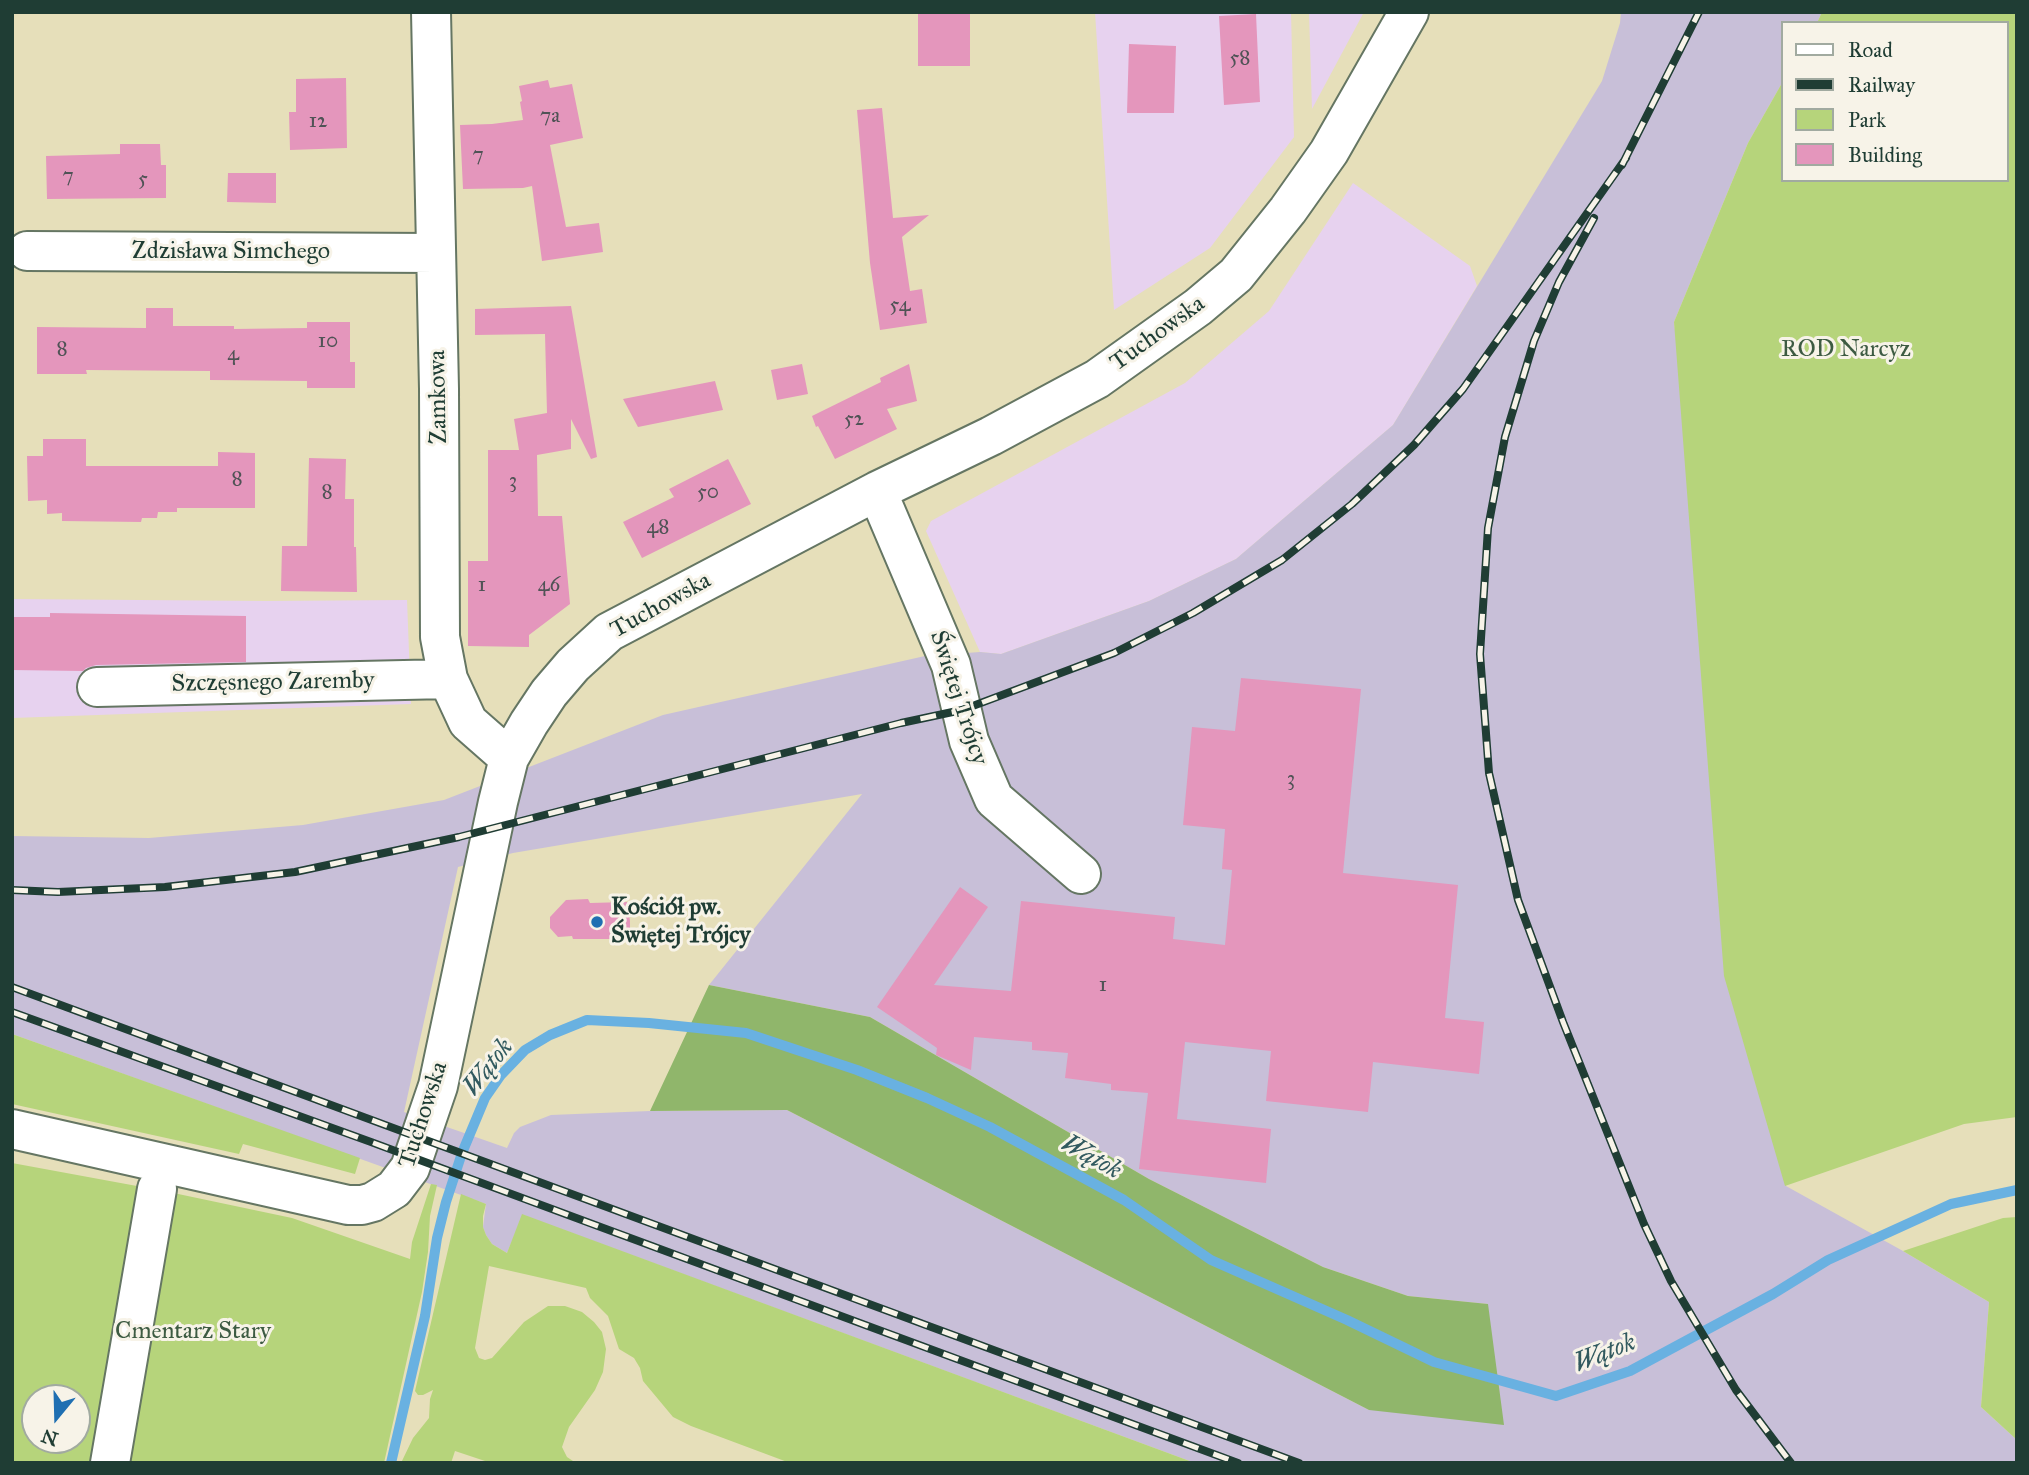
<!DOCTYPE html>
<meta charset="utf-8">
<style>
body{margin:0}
#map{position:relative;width:2029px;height:1475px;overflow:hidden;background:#e6dfba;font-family:"IM FELL Great Primer",serif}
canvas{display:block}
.frame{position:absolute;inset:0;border:14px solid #1f3d34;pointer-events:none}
.legend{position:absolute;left:1781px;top:21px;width:228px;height:161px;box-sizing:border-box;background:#f7f3e8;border:2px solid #a1aaa0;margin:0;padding:9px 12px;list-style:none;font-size:21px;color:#1f3d34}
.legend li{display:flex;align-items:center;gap:14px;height:35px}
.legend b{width:35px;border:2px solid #a1aaa0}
.north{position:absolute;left:21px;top:1384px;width:70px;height:70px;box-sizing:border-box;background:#f7f3e8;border:2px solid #a1aaa0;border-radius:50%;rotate:199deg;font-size:19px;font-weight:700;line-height:28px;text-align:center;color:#1f3d34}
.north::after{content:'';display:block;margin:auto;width:24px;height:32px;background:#1f6fb2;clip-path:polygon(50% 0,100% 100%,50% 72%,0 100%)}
</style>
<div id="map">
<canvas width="2029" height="1475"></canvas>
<div class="frame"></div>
<ul class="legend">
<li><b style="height:9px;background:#fff"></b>Road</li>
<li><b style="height:9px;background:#1f3d34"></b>Railway</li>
<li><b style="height:19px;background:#b6d47b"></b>Park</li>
<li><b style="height:19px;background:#e496bc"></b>Building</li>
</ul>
<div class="north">N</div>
</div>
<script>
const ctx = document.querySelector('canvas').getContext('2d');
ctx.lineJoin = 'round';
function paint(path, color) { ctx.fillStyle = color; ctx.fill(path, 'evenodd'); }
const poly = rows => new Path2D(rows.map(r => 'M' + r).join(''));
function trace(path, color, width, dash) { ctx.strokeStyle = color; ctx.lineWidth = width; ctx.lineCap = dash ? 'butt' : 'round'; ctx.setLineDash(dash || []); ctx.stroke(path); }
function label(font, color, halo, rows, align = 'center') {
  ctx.font = font + ' "IM FELL Great Primer",serif'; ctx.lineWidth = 6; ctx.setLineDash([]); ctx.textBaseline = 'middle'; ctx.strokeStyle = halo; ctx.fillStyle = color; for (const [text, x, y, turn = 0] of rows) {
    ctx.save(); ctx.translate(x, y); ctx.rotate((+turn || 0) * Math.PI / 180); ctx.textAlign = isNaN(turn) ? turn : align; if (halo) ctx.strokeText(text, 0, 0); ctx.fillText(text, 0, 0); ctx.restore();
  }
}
paint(poly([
 [1095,12,1291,12,1294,137,1210,248,1114,310],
 [1309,12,1364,12,1312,109],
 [1353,183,1470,266,1477,286,1393,425,1236,559,1149,601,1001,654,980,652,926,531,931,521,1185,383,1269,311],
 [12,599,266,601,407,600,411,704,12,718]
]), '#e7d2ef');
paint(poly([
 [1621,12,1822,12,1817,23,1782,23,1782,83,1748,143,1674,322,1786,1186,1903,1251,1989,1302,1981,1407,2017,1440,2017,1463,1195,1463,523,1215,507,1253,492,1244,486,1235,483,1227,486,1204,12,1034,12,836,149,838,303,825,444,800,663,715,925,656,980,652,1001,654,1149,601,1236,559,1393,425,1602,81,1620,23],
 [862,794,709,985,870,1017,1149,1179,1323,1267,1408,1296,1488,1304,1369,1410,787,1110,650,1111,551,1115,520,1127,514,1133,507,1148,404,1112,458,867,513,853]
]), '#c8bfd8');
paint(poly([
 [1822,12,2017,12,2017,1117,1964,1124,1785,1186,1724,976,1674,322,1748,143,1782,83,1782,180,2006,180,2006,23,1817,23],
 [12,1034,360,1158,355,1174,243,1144,239,1154,12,1104],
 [12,1163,164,1191,292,1218,410,1259,412,1242,431,1184,437,1185,430,1216,428,1252,422,1292,384,1463,12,1463],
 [35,1398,77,1398,77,1440,35,1440],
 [461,1194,486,1204,483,1216,483,1227,486,1235,492,1244,507,1253,522,1214,1195,1463,790,1463,691,1426,673,1417,643,1381,640,1368,634,1358,619,1349,608,1316,590,1298,586,1288,489,1266,475,1348,479,1358,485,1360,492,1358,524,1322,548,1306,565,1306,582,1312,594,1322,602,1332,606,1349,603,1372,595,1390,569,1427,562,1447,567,1457,576,1463,491,1463,455,1451,451,1463,401,1463,413,1438,429,1418,430,1399,433,1390,423,1395,418,1395,415,1391],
 [2017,1217,2017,1440,1981,1407,1989,1302,1903,1251,2003,1218]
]), '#b6d47b');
paint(poly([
 [709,985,870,1017,1149,1179,1323,1267,1408,1296,1488,1304,1504,1425,1369,1410,787,1110,650,1111]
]), '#90b66b');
trace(poly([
 [391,1463,425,1316,437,1238,446,1202,462,1153,485,1098,501,1075,525,1050,550,1035,587,1020,649,1023,746,1033,857,1070,927,1098,990,1127,1124,1200,1211,1260,1347,1320,1434,1362,1556,1396,1630,1371,1773,1294,1828,1260,1951,1204,2017,1190]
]), '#69b1e1', 10);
paint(poly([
 [918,12,970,12,970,66,918,66],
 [1256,14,1260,102,1224,105,1219,16],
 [1129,44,1176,46,1174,113,1127,113],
 [346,78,347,148,290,150,289,112,296,112,296,79],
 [548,80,550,88,572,84,583,138,550,145,566,227,599,223,603,252,542,261,532,186,523,188,463,189,460,125,492,124,523,120,520,102,522,101,519,86],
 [882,108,893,218,929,215,902,237,910,291,922,289,927,323,880,330,870,263,857,110],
 [120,144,160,144,161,165,166,165,166,198,47,199,46,156,120,154],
 [228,173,276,173,276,203,227,202],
 [571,306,597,457,591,459,571,419,571,449,537,455,538,516,562,516,570,604,529,635,529,647,468,646,468,561,488,561,488,450,519,450,514,419,547,413,545,334,475,335,475,309],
 [146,308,173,308,173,326,234,326,234,329,307,328,307,322,350,322,350,362,355,362,355,388,307,388,307,381,210,380,210,371,86,370,87,374,37,374,37,327,146,328],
 [802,364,808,394,777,400,771,370],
 [909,364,917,401,887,409,897,429,835,459,818,426,816,427,812,416,881,382,880,378],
 [715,381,723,410,638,427,623,399],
 [43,439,86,439,86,466,218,466,218,452,255,453,255,508,177,508,177,512,158,512,157,518,142,518,141,522,62,521,62,513,47,514,47,500,28,501,27,456,43,456],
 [309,458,346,459,345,499,354,499,354,547,356,547,357,592,281,591,282,546,307,546],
 [728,459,751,504,642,558,623,522,674,497,669,489],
 [50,613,246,616,246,662,96,665,86,668,83,671,12,670,12,617,50,617],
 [1241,678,1361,689,1343,873,1458,885,1445,1018,1484,1022,1479,1074,1373,1062,1368,1112,1266,1101,1271,1051,1185,1042,1177,1119,1271,1129,1266,1183,1139,1169,1148,1093,1111,1090,1111,1084,1065,1078,1068,1053,1032,1050,1032,1042,974,1037,971,1070,936,1055,937,1048,877,1007,960,887,988,907,934,985,1011,991,1021,901,1175,917,1173,939,1225,945,1232,870,1222,869,1225,829,1183,825,1192,727,1235,731],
 [588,899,590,903,627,902,630,921,630,939,573,939,572,936,558,937,550,928,550,917,566,900]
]), '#e496bc');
const minor = poly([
 [431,12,439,389,440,637,448,679,468,722,509,758],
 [27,251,436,253],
 [877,491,951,665,969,741,994,799,1081,874],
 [97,687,448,679],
 [12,1129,348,1205,362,1205,373,1202,394,1189,410,1168,438,1086,498,802,509,758,529,723,549,693,573,665,609,632,877,491,991,436,1097,379,1198,307,1236,275,1288,210,1329,152,1409,12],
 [110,1463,157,1189]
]);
trace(minor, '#657663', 42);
trace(minor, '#fff', 38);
const rail = poly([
 [1622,165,1699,12],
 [1594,218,1559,282,1534,341,1505,437,1488,528,1480,654,1489,773,1518,900,1563,1022,1644,1224,1671,1281,1736,1390,1791,1463],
 [12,890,58,892,165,887,295,872,459,837,901,723,962,710,1114,653,1193,613,1282,560,1352,504,1414,445,1463,389,1626,158],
 [12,987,1299,1463],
 [12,1012,371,1142,1238,1463]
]);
trace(rail, '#1f3d34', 8);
trace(rail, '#f7f3e8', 5, [16]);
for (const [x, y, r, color] of [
 [597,922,7,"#1f6fb2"]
]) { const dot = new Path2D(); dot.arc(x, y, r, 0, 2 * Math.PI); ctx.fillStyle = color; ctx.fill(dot); trace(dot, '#f7f3e8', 2.5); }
label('21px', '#505356', null, [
 ["58",1240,59],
 ["7a",550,117],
 ["12",318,122],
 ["7",478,156],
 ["7",68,177],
 ["5",143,180],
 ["54",900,306],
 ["10",328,342],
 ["8",62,350],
 ["4",233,355],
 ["52",854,420],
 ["8",237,480],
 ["3",513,482],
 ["8",327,493],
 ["50",708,493],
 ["48",658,528],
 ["1",482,586],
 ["46",549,586],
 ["3",1291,780],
 ["1",1103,986]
]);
label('24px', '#1f3d34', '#f7f3e8', [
 ["Zdzisława Simchego",231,252],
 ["Tuchowska",1158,334,-36],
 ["Zamkowa",439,397,-91],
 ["Tuchowska",661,606,-29],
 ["Szczęsnego Zaremby",273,683,-1],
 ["Świętej Trójcy",958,698,72],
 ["Tuchowska",424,1115,-72]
]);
label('24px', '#3d5b42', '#f7f3e8', [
 ["ROD Narcyz",1846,350],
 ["Cmentarz Stary",193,1332]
]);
label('bold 24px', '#1f3d34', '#f7f3e8', [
 ["Kościół pw.",611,908],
 ["Świętej Trójcy",611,936]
], 'left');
label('italic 26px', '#325a5f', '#f7f3e8', [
 ["Wątok",489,1068,-52],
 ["Wątok",1091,1158,29],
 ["Wątok",1605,1354,-22]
]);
</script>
